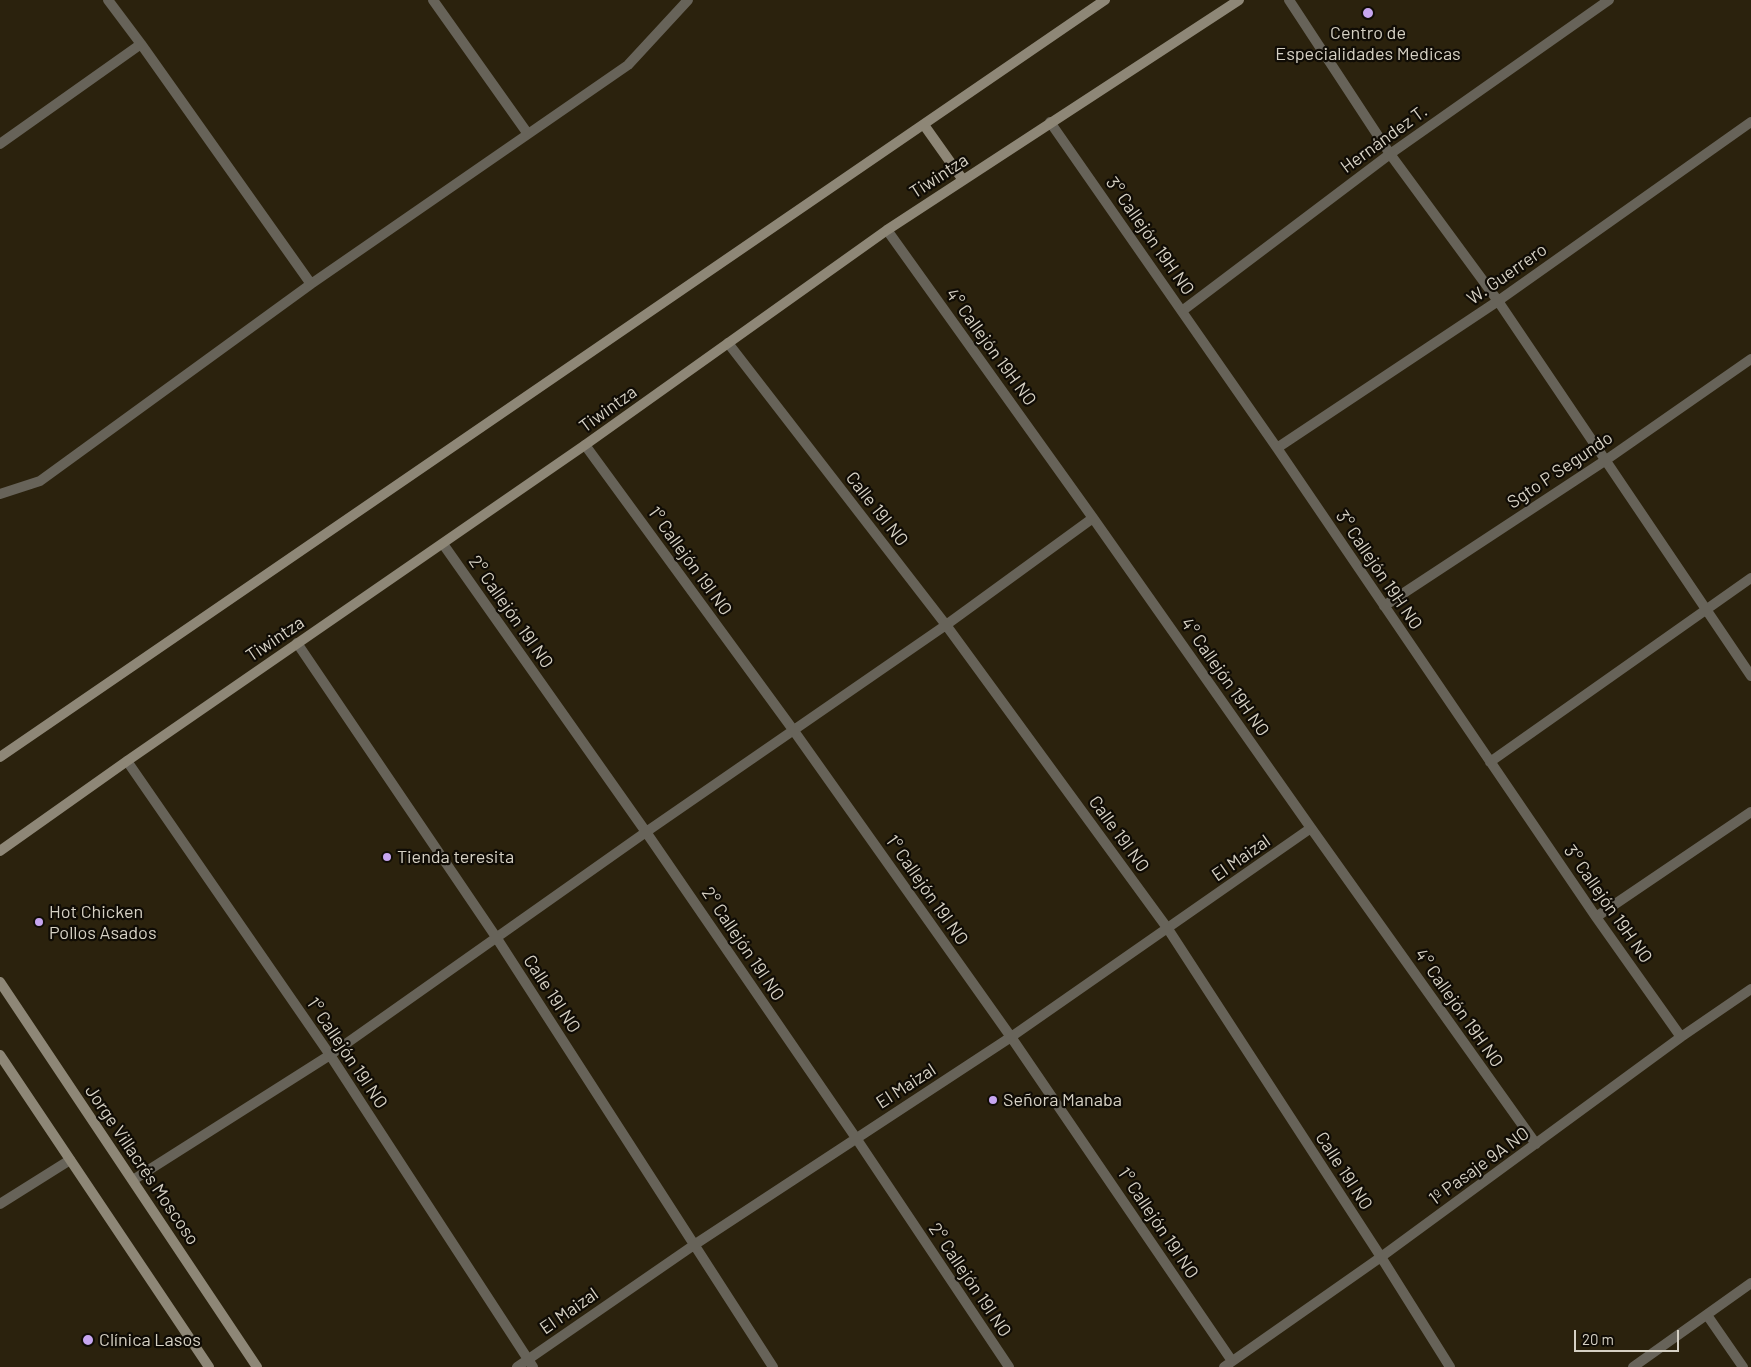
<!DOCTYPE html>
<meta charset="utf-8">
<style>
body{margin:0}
#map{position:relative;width:1751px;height:1367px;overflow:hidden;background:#2b220d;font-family:Barlow,sans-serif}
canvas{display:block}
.scale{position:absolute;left:1574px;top:1330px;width:105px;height:22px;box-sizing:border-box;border:2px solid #d6d1c4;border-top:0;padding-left:6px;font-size:15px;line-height:18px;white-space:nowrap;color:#d6d1c4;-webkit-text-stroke:4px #100c05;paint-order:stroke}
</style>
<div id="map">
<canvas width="1751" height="1367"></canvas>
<div class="scale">20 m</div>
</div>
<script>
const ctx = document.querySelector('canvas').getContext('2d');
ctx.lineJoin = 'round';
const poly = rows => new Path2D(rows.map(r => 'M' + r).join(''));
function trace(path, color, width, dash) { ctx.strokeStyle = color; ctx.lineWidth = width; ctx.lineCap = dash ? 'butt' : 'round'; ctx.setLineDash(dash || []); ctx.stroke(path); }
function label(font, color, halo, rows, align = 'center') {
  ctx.font = font + ' Barlow,sans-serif'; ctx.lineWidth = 4.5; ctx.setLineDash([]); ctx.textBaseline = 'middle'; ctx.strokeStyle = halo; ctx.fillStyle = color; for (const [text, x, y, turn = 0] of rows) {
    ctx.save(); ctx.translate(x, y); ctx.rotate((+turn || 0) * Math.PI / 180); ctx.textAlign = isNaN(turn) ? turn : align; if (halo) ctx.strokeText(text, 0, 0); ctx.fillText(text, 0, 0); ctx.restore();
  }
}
trace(poly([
 [0,1204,70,1160]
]), '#676359', 10);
trace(poly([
 [108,0,141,44,311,284],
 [433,0,528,134],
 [1289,0,1390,154,1498,301,1751,676],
 [1050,122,1277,448,1596,917,1681,1037],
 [0,144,141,44],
 [887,230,1093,518,1311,828,1536,1144],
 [1182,311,1390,154,1609,0],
 [728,343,946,625,1168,929,1381,1257,1450,1367],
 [585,445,794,731,1011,1037,1232,1361],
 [1277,448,1498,301,1751,122],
 [0,494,40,481,311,284,628,65,688,0],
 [443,544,646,832,856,1138,1009,1367],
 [1384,606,1606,460,1751,359],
 [297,643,496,937,773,1367],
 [127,761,330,1055,533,1367],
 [1490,762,1751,578],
 [1596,917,1751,812],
 [133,1180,330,1055,646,832,946,625,1093,518],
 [1707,1315,1743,1367],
 [517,1367,694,1245,1011,1037,1311,828],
 [1224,1367,1381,1257,1681,1037,1751,989],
 [1633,1367,1751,1283]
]), '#676359', 10);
trace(poly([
 [924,125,963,180],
 [0,757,1105,0],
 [0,851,127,761,585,445,887,230,1239,0],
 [0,982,257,1367],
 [0,1055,209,1367]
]), '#8e8777', 10);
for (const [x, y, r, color] of [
 [1368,13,6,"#c7a6f0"],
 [387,857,5,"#c7a6f0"],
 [39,922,5,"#c7a6f0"],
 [993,1100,5,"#c7a6f0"],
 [88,1340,6,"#c7a6f0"]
]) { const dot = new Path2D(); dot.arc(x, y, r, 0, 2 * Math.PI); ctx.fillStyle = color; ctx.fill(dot); trace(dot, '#100c05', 2); }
label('18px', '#d6d1c4', '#100c05', [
 ["Centro de",1368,33,"center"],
 ["Especialidades Medicas",1368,54,"center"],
 ["Tienda teresita",397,857],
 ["Hot Chicken",49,912],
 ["Pollos Asados",49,933],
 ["Señora Manaba",1003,1100],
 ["Clínica Lasos",99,1340]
], 'left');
label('18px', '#d6d1c4', '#100c05', [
 ["Hernández T.",1384,139,-36],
 ["Tiwintza",939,176,-33],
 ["3° Callejón 19H NO",1150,236,55],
 ["W. Guerrero",1507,274,-35],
 ["4° Callejón 19H NO",991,347,54],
 ["Tiwintza",608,409,-36],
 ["Sgto P Segundo",1560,470,-34],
 ["Calle 19I NO",877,509,52],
 ["1° Callejón 19I NO",690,561,54],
 ["3° Callejón 19H NO",1379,570,56],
 ["2° Callejón 19I NO",511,612,55],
 ["Tiwintza",275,639,-34],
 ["4° Callejón 19H NO",1225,677,55],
 ["Calle 19I NO",1119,834,54],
 ["El Maizal",1241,858,-35],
 ["1° Callejón 19I NO",927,890,55],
 ["3° Callejón 19H NO",1608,904,55],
 ["2° Callejón 19I NO",743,944,56],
 ["Calle 19I NO",552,994,57],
 ["4° Callejón 19H NO",1459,1008,55],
 ["1° Callejón 19I NO",347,1053,56],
 ["El Maizal",906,1086,-33],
 ["Jorge Villacrés Moscoso",142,1165,56],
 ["1º Pasaje 9A NO",1479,1166,-36],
 ["Calle 19I NO",1344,1171,57],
 ["1° Callejón 19I NO",1158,1223,56],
 ["2° Callejón 19I NO",970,1280,56],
 ["El Maizal",569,1311,-35]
]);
</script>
